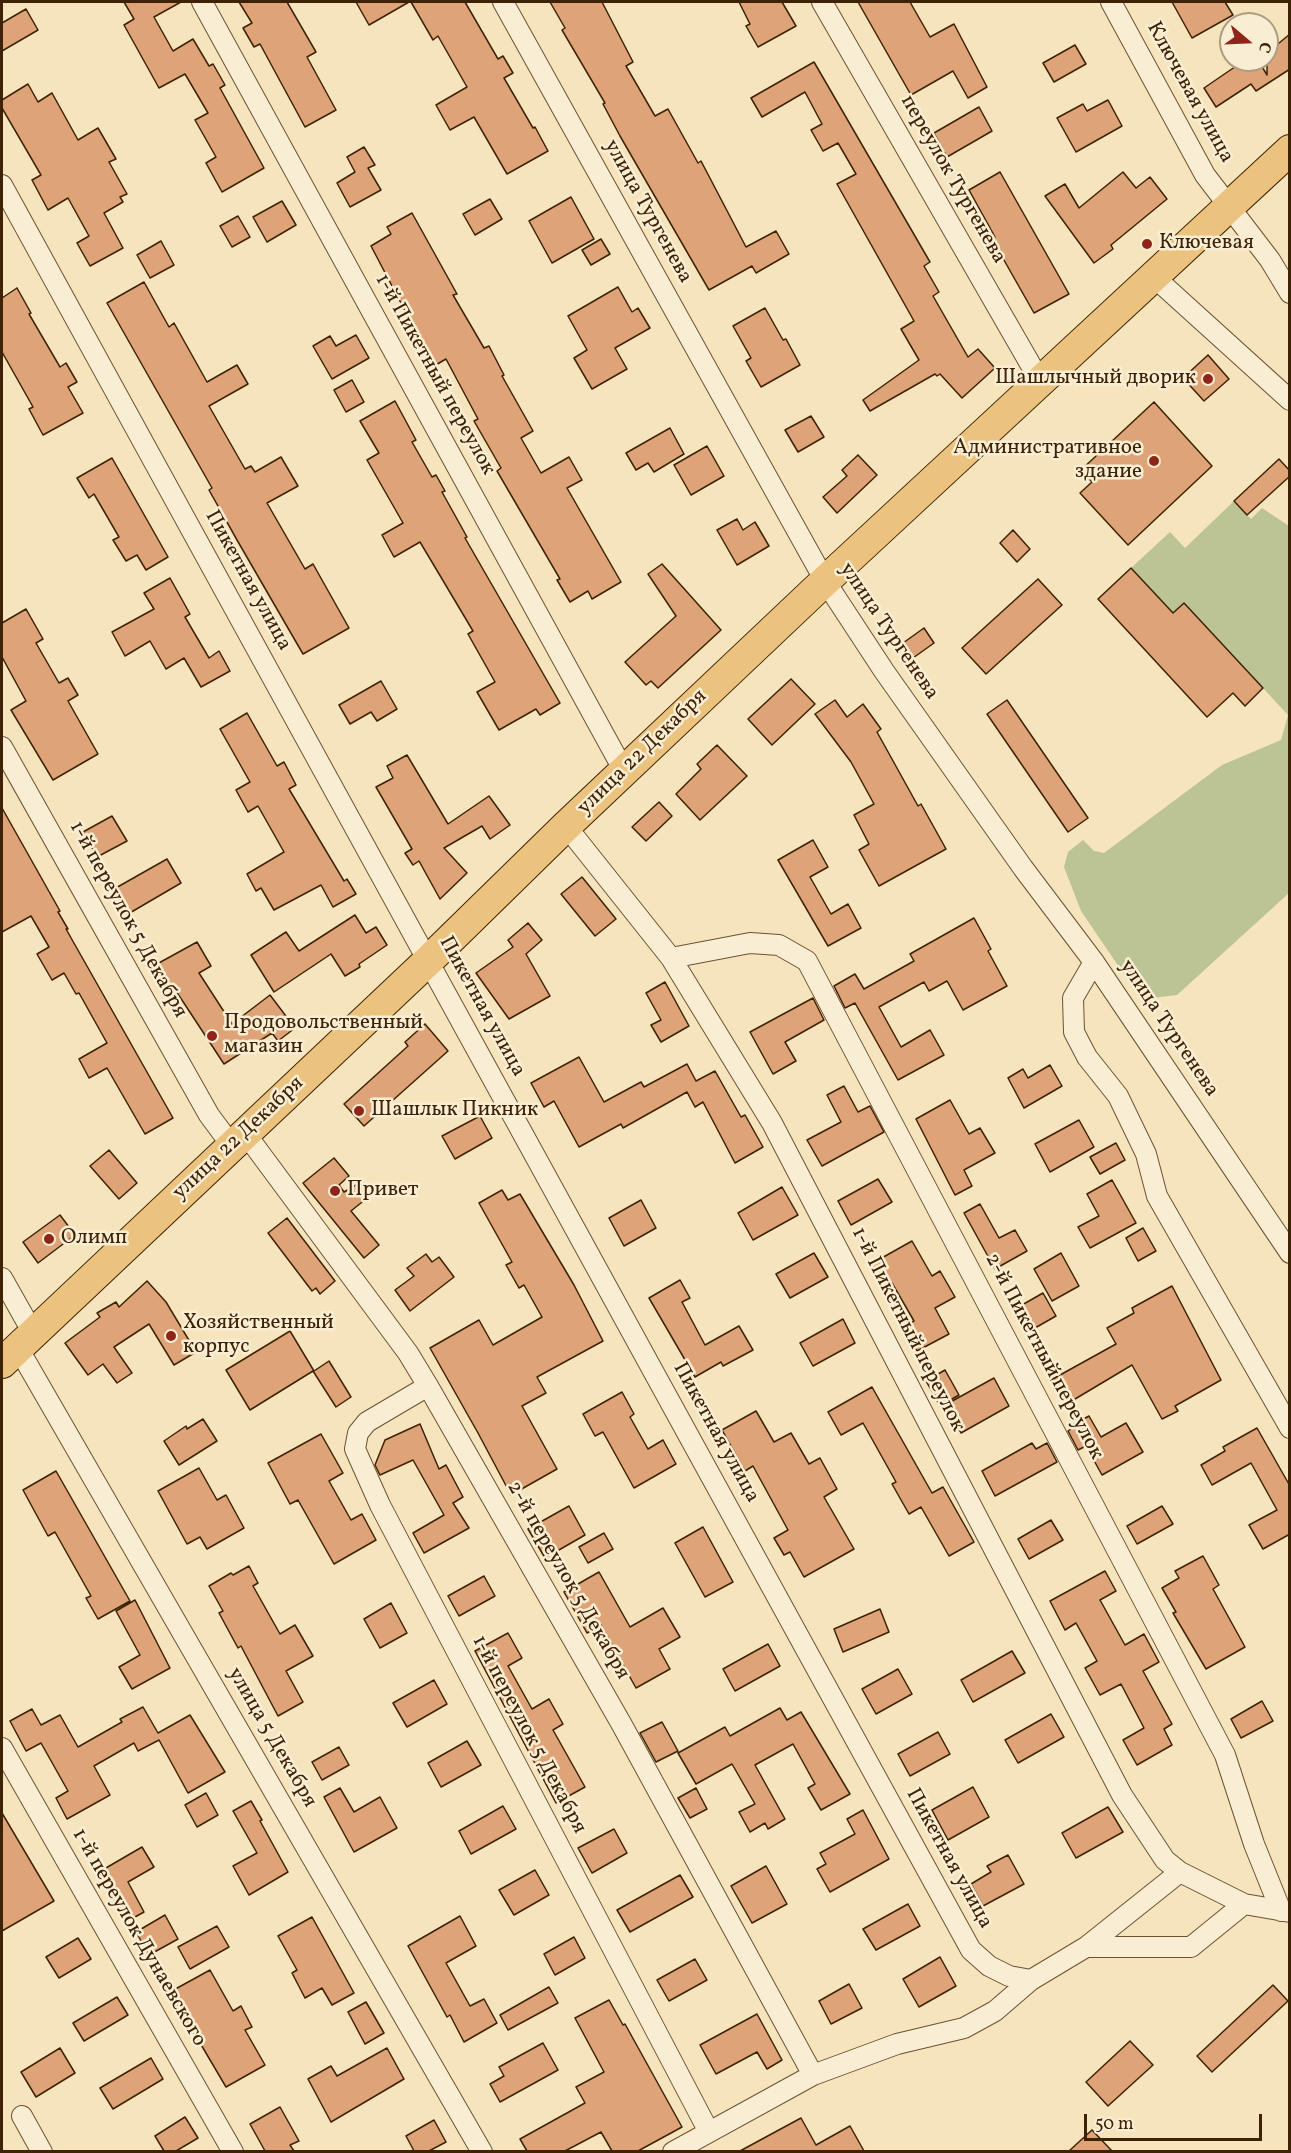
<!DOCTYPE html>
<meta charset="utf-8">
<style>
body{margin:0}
#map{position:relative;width:1291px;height:2153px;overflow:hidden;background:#f6e4bd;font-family:Vollkorn,serif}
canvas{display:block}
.frame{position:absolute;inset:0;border:3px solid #3e2205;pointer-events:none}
.north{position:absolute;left:1219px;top:12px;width:60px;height:60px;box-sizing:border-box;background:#f9edd4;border:2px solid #ae9c81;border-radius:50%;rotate:109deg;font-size:16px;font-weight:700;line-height:24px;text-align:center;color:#3e2205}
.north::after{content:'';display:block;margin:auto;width:21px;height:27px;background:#8f2418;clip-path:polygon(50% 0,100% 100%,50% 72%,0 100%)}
.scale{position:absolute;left:1084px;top:2114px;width:178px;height:27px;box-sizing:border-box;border:3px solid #3e2205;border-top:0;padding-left:8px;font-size:18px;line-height:21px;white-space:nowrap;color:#3e2205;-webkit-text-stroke:4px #f9edd4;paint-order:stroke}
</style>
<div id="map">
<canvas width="1291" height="2153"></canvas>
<div class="frame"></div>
<div class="north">С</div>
<div class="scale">50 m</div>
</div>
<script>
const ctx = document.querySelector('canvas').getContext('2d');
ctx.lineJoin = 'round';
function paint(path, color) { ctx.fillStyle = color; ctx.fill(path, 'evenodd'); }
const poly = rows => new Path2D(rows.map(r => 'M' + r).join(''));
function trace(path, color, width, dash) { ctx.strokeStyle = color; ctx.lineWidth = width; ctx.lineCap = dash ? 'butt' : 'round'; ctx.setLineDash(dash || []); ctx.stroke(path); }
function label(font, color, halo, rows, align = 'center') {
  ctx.font = font + ' Vollkorn,serif'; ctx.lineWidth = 5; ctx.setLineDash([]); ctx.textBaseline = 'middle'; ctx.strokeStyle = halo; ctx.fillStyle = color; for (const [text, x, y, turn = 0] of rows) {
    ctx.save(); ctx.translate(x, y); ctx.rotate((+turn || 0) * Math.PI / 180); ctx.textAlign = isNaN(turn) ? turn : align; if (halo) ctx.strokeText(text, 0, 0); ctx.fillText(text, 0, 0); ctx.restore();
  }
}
paint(poly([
 [1234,501,1251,519,1262,508,1289,526,1289,893,1177,995,1152,998,1132,986,1081,911,1064,867,1068,852,1083,840,1094,851,1104,853,1222,765,1281,740,1288,715,1184,603,1173,613,1131,568,1170,532,1185,548]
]), '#bbc492');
const building = poly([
 [124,2,181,2,154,17,173,51,193,39,209,66,213,64,225,85,220,88,264,168,222,192,206,163,216,157,195,120,208,113,185,74,159,88,124,25,134,19,124,2],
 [239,2,287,2,316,52,307,57,336,110,305,127,260,44,254,47,243,28,252,23,239,2],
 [356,2,409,2,369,25,356,2],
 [411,2,465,2,498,59,503,56,513,73,504,78,533,128,535,127,548,151,507,174,474,117,450,130,436,105,467,87,438,36,433,40,411,2],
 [550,2,602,2,633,62,626,66,655,116,668,109,698,163,701,161,746,247,776,231,789,254,756,273,752,266,709,290,620,136,603,104,605,103,562,30,565,28,550,2],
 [739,2,782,2,796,26,758,47,746,26,750,24,739,2],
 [858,2,910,2,930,37,954,24,987,87,968,98,953,71,911,95,858,2],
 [1172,2,1225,2,1233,15,1192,38,1172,2],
 [26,9,38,30,2,51,2,23,26,9],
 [1290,34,1290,69,1256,91,1251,84,1216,107,1204,88,1245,60,1258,60,1267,75,1267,53,1290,34],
 [1075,45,1086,64,1054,82,1043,63,1075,45],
 [814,62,930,262,924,266,939,292,933,296,968,357,978,349,995,368,962,398,940,374,937,376,935,374,870,411,863,400,919,360,901,329,914,321,837,184,856,174,838,143,823,151,811,130,822,124,805,92,762,117,751,98,814,62],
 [28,84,38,102,52,93,78,140,98,128,116,159,109,162,127,194,120,197,123,202,104,213,123,248,90,266,77,243,89,236,68,198,48,210,32,180,41,175,2,108,2,100,28,84],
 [1108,100,1122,126,1076,152,1057,118,1083,104,1087,111,1108,100],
 [979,107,992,131,947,157,934,133,979,107],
 [364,147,375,165,368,168,381,190,350,207,337,183,355,172,347,157,364,147],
 [1000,172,1069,294,1034,313,992,239,995,237,969,190,1000,172],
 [1123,172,1136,188,1150,177,1167,199,1111,245,1113,249,1094,263,1045,196,1065,184,1079,208,1123,172],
 [571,197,594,239,552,263,529,221,571,197],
 [490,199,502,219,475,235,463,214,490,199],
 [282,201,296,225,267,242,253,217,282,201],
 [412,213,457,294,453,295,484,348,489,346,504,375,502,376,533,431,521,438,541,473,569,457,582,480,567,488,621,582,592,599,588,591,570,602,557,580,560,579,497,471,501,468,474,421,478,419,446,359,434,366,371,246,391,234,387,227,412,213],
 [238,216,250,237,232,247,220,226,238,216],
 [601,239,610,254,591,265,582,250,601,239],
 [161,241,174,265,150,278,137,255,161,241],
 [144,282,169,327,174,323,207,382,237,365,248,384,209,406,245,469,251,466,255,472,281,457,298,486,267,503,305,569,313,564,349,628,303,654,237,540,209,490,212,488,107,303,144,282],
 [618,287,632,312,638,308,650,328,615,348,627,369,592,389,574,358,587,350,568,316,618,287],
 [17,288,31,313,29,314,60,367,66,363,77,382,68,387,83,413,43,435,29,409,33,407,2,352,2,298,17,288],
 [765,308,783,340,786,339,800,365,761,387,746,361,751,358,733,326,765,308],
 [356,335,369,358,332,379,313,346,330,336,336,346,356,335],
 [1208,355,1229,379,1204,401,1183,378,1208,355],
 [352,380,364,402,346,412,334,390,352,380],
 [395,401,416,440,412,442,432,477,436,475,445,491,442,492,467,537,465,538,560,703,540,715,536,709,499,730,477,692,495,682,468,634,473,631,420,542,394,557,382,535,403,523,367,460,379,453,360,421,395,401],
 [1154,402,1212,466,1128,545,1080,493,1092,482,1081,470,1154,402],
 [811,416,824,437,798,452,785,430,811,416],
 [670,428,684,454,654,472,648,463,636,470,626,453,670,428],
 [707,446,724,476,691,495,674,465,707,446],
 [858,455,877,475,837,513,823,497,847,476,842,470,858,455],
 [112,458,168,557,146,570,137,555,126,561,113,540,119,537,94,494,89,498,77,478,112,458],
 [1279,459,1290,471,1290,476,1247,515,1234,501,1279,459],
 [737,519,743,530,755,522,769,546,737,565,717,530,737,519],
 [1013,530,1030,549,1017,562,1000,543,1013,530],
 [662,564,721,630,658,688,651,681,646,685,625,662,676,616,648,574,662,564],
 [1131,568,1173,613,1184,603,1263,688,1245,706,1233,693,1207,717,1098,599,1131,568],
 [170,578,190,614,185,617,209,658,219,651,230,671,201,687,184,658,166,669,150,641,125,656,112,632,154,609,144,593,170,578],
 [1038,579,1062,605,986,674,962,648,1038,579],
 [26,609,43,639,36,643,59,683,68,678,78,695,68,701,98,754,53,780,11,710,26,701,2,657,2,623,26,609],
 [924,628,934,643,913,658,903,643,924,628],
 [791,679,815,704,772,745,748,719,791,679],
 [381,681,397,709,377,721,371,712,350,724,339,705,381,681],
 [835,700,847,717,863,704,881,729,877,732,918,806,921,804,946,849,879,886,859,850,869,844,854,815,874,804,851,762,815,714,835,700],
 [1007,700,1088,818,1068,832,987,714,1007,700],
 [247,713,277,766,284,762,296,785,289,789,344,881,347,879,356,894,333,907,321,885,274,910,261,888,256,891,247,874,284,852,258,806,248,812,236,790,250,782,220,729,247,713],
 [717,745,747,776,700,820,676,794,701,769,697,764,717,745],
 [407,755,448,824,489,796,510,825,490,839,482,826,444,848,467,873,440,899,419,861,413,865,405,853,412,849,376,787,393,778,387,766,407,755],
 [659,802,672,816,646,841,632,827,659,802],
 [2,808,60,911,58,912,68,929,66,929,173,1118,145,1134,107,1068,89,1078,79,1059,107,1043,79,993,76,994,64,973,52,980,37,954,49,947,31,916,2,932,2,808],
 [112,816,127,841,97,857,83,832,112,816],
 [813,840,828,867,810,877,831,914,848,904,861,928,828,946,778,860,813,840],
 [167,859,181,883,128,914,114,889,167,859],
 [582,877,616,919,595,936,561,894,582,877],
 [355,915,366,933,376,927,387,945,359,964,360,967,345,976,331,954,274,992,251,955,286,932,299,951,355,915],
 [974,918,991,949,988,951,1007,986,963,1010,947,981,929,991,924,982,879,1007,901,1047,930,1030,944,1055,898,1080,855,1003,845,1008,834,986,855,974,864,989,914,961,910,954,974,918],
 [528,923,542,940,526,954,550,996,509,1019,476,973,513,947,508,940,528,923],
 [197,942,211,966,199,973,232,1024,270,995,295,1028,278,1041,272,1033,224,1064,174,988,172,989,157,964,197,942],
 [665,982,689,1026,661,1042,651,1025,661,1020,646,993,665,982],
 [813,998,824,1020,785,1042,796,1061,773,1074,750,1032,813,998],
 [425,1024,448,1051,364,1126,344,1104,408,1046,405,1042,425,1024],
 [579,1057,604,1102,641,1082,644,1087,687,1064,696,1081,715,1071,741,1117,745,1115,763,1147,735,1163,703,1102,695,1107,687,1092,623,1128,621,1124,579,1147,554,1101,544,1107,531,1083,579,1057],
 [1050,1065,1062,1086,1024,1108,1008,1078,1023,1069,1028,1078,1050,1065],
 [844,1086,858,1112,870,1106,884,1132,822,1166,807,1140,841,1122,827,1095,844,1086],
 [950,1100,969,1134,980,1128,995,1153,964,1170,972,1186,955,1195,916,1119,950,1100],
 [480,1116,492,1138,455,1159,442,1136,480,1116],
 [1079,1120,1094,1147,1050,1172,1035,1144,1079,1120],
 [1116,1143,1125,1160,1100,1174,1090,1157,1116,1143],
 [109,1150,137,1183,119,1199,90,1166,109,1150],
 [334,1158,349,1176,339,1185,344,1192,356,1185,367,1198,351,1211,379,1245,364,1258,303,1183,334,1158],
 [878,1179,892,1202,851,1225,838,1201,878,1179],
 [1112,1180,1136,1223,1090,1248,1078,1227,1099,1216,1087,1194,1112,1180],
 [782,1187,798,1215,753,1240,738,1213,782,1187],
 [502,1190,508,1200,520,1194,574,1285,603,1341,537,1377,546,1393,522,1406,557,1469,511,1495,478,1433,430,1348,479,1320,493,1345,542,1317,524,1285,519,1288,506,1265,512,1262,479,1203,502,1190],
 [641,1200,656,1228,624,1246,609,1218,641,1200],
 [980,1204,999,1238,1015,1230,1027,1251,995,1269,964,1213,980,1204],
 [60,1215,75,1235,38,1263,23,1242,60,1215],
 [287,1218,335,1281,320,1294,316,1288,312,1291,268,1233,287,1218],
 [1143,1228,1156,1251,1138,1261,1126,1238,1143,1228],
 [912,1241,932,1276,940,1271,955,1297,935,1308,949,1334,917,1351,904,1327,914,1321,892,1283,884,1287,871,1264,912,1241],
 [814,1253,828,1277,790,1298,776,1274,814,1253],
 [1061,1253,1079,1286,1052,1301,1034,1269,1061,1253],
 [426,1254,432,1262,439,1257,454,1277,410,1311,395,1290,414,1276,407,1268,426,1254],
 [680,1280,690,1298,682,1302,705,1345,739,1326,753,1350,723,1366,721,1362,695,1377,649,1298,680,1280],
 [147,1281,166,1302,196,1352,174,1365,149,1324,114,1347,132,1373,117,1383,103,1364,88,1375,65,1343,100,1317,97,1313,116,1302,119,1307,147,1281],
 [1172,1286,1221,1380,1175,1406,1178,1411,1162,1419,1132,1365,1065,1405,1051,1380,1116,1344,1107,1328,1134,1313,1132,1308,1172,1286],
 [1043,1293,1056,1316,1028,1332,1015,1309,1043,1293],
 [843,1319,855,1343,813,1366,800,1343,843,1319],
 [290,1331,314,1371,329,1361,351,1397,336,1407,313,1371,250,1410,226,1370,290,1331],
 [945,1370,959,1395,940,1406,926,1381,945,1370],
 [994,1378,1009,1406,961,1433,945,1405,994,1378],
 [872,1387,932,1493,943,1487,974,1542,949,1556,921,1507,909,1514,892,1484,896,1482,863,1423,841,1435,828,1412,872,1387],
 [622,1392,634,1414,630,1417,648,1449,663,1440,676,1464,634,1488,603,1432,595,1436,583,1414,622,1392],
 [756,1411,774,1442,791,1433,809,1464,820,1458,837,1489,824,1497,854,1549,804,1577,790,1552,784,1555,774,1538,788,1530,753,1466,745,1471,722,1430,756,1411],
 [1089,1416,1101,1437,1126,1423,1143,1452,1102,1475,1086,1446,1078,1450,1068,1431,1071,1429,1069,1427,1089,1416],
 [203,1419,217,1441,179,1465,164,1441,186,1426,187,1429,203,1419],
 [420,1424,439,1469,446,1465,463,1497,453,1503,469,1528,424,1553,413,1533,444,1515,413,1460,380,1475,375,1465,385,1440,420,1424],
 [1257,1428,1290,1486,1290,1534,1263,1549,1249,1525,1277,1510,1251,1463,1212,1485,1201,1465,1225,1451,1223,1447,1257,1428],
 [321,1434,343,1473,329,1481,351,1520,362,1514,376,1540,334,1564,298,1500,290,1504,268,1463,321,1434],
 [1032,1443,1036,1449,1047,1443,1057,1462,995,1496,982,1471,1032,1443],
 [199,1468,217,1500,226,1495,244,1528,207,1549,200,1537,187,1544,158,1491,199,1468],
 [56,1471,130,1601,98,1619,86,1598,91,1596,55,1532,48,1536,23,1490,56,1471],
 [569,1506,585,1535,545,1558,528,1529,569,1506],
 [1162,1506,1173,1524,1137,1544,1127,1526,1162,1506],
 [1051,1520,1063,1540,1029,1559,1018,1539,1051,1520],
 [703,1527,733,1582,705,1597,675,1543,703,1527],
 [604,1533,613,1549,588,1563,579,1547,604,1533],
 [1203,1556,1219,1585,1213,1589,1245,1647,1206,1669,1173,1613,1176,1612,1162,1588,1179,1578,1175,1571,1203,1556],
 [249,1566,258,1583,253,1586,280,1634,295,1625,313,1656,286,1671,303,1702,278,1716,241,1646,238,1648,219,1613,223,1611,209,1586,231,1573,233,1575,249,1566],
 [1105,1571,1116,1591,1100,1600,1125,1645,1144,1634,1159,1662,1143,1671,1172,1724,1164,1729,1172,1745,1137,1765,1123,1740,1144,1728,1121,1684,1100,1695,1085,1668,1097,1661,1076,1623,1065,1630,1050,1601,1105,1571],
 [599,1572,630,1627,663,1608,680,1637,659,1649,670,1669,636,1688,601,1625,587,1633,564,1592,599,1572],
 [484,1576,495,1596,459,1616,448,1596,484,1576],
 [135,1600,170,1668,132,1689,119,1667,140,1655,116,1611,135,1600],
 [391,1603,407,1633,380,1648,364,1619,391,1603],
 [880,1609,889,1632,843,1652,834,1629,880,1609],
 [508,1633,522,1658,508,1666,532,1709,549,1699,563,1724,553,1730,585,1787,556,1803,475,1651,508,1633],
 [768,1644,780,1666,735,1691,723,1669,768,1644],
 [1012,1651,1025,1673,973,1702,961,1680,1012,1651],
 [898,1669,912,1694,876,1714,862,1689,898,1669],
 [434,1680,447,1704,407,1727,393,1703,434,1680],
 [1262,1701,1273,1721,1241,1738,1231,1719,1262,1701],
 [143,1707,158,1733,190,1715,225,1772,188,1793,159,1740,138,1751,134,1743,94,1766,110,1795,67,1819,56,1798,68,1791,41,1743,26,1751,10,1721,32,1709,41,1725,60,1715,78,1747,122,1722,120,1719,143,1707],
 [780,1708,787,1720,801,1712,850,1794,821,1810,808,1788,815,1784,793,1744,755,1765,785,1819,768,1829,765,1823,750,1832,739,1812,755,1804,732,1764,696,1784,678,1753,725,1727,730,1736,780,1708],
 [1051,1714,1064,1737,1018,1763,1005,1740,1051,1714],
 [662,1722,678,1751,656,1762,640,1733,662,1722],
 [938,1732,950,1754,910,1776,898,1754,938,1732],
 [467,1741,481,1765,441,1787,428,1763,467,1741],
 [339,1747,349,1765,322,1780,312,1762,339,1747],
 [973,1787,989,1817,948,1840,932,1810,973,1787],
 [340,1788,354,1812,380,1797,397,1828,354,1852,324,1797,340,1788],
 [696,1788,707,1809,690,1818,678,1798,696,1788],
 [206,1793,218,1815,197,1827,185,1805,206,1793],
 [251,1801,262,1820,260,1821,288,1872,249,1895,233,1866,257,1853,233,1811,251,1801],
 [503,1806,516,1829,471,1854,459,1831,503,1806],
 [1108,1807,1123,1832,1076,1858,1062,1833,1108,1807],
 [863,1810,889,1859,830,1892,817,1869,826,1864,820,1853,855,1834,847,1819,863,1810],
 [2,1813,54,1901,2,1931,2,1813],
 [614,1829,627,1853,592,1873,578,1848,614,1829],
 [142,1847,154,1867,128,1882,144,1912,126,1922,99,1872,142,1847],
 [1008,1855,1024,1884,983,1906,971,1884,991,1872,987,1866,1008,1855],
 [766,1866,787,1904,752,1923,731,1886,766,1866],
 [535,1870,549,1895,514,1915,499,1890,535,1870],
 [680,1875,693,1897,630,1932,617,1910,680,1875],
 [908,1904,920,1926,876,1950,863,1929,908,1904],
 [165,1915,178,1939,149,1955,136,1932,165,1915],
 [460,1916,476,1946,446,1963,470,2006,484,1999,497,2023,464,2042,450,2015,447,2017,408,1946,460,1916],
 [312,1917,354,1993,332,2005,322,1988,305,1998,292,1973,297,1970,278,1936,312,1917],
 [217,1926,229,1947,190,1969,178,1947,217,1926],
 [574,1937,585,1958,555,1975,544,1954,574,1937],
 [78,1938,91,1959,59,1978,46,1957,78,1938],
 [940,1957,956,1986,919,2007,903,1979,940,1957],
 [695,1959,707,1980,669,2001,657,1980,695,1959],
 [210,1970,233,2011,241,2006,252,2027,245,2030,265,2065,226,2087,170,1992,210,1970],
 [849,1984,862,2008,831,2024,819,2001,849,1984],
 [1273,1985,1288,2001,1212,2072,1197,2056,1273,1985],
 [549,1987,558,2003,508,2030,500,2015,549,1987],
 [117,1997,128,2015,84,2041,73,2023,117,1997],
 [609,2000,623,2025,625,2024,682,2127,638,2151,612,2151,601,2132,565,2151,527,2151,520,2139,585,2103,576,2087,604,2072,575,2018,609,2000],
 [366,2002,384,2033,365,2044,348,2012,366,2002],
 [757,2014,782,2060,767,2069,757,2052,716,2074,700,2045,757,2014],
 [1130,2041,1153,2065,1108,2106,1086,2082,1130,2041],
 [543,2043,558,2070,500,2102,490,2084,504,2076,499,2067,543,2043],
 [60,2048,75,2073,36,2097,21,2072,60,2048],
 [387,2048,404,2079,331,2122,308,2079,331,2066,337,2076,387,2048],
 [151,2058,163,2079,113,2109,100,2088,151,2058],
 [280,2107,299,2141,290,2145,294,2151,265,2151,250,2124,280,2107],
 [185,2117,198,2138,176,2151,164,2151,155,2136,185,2117],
 [801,2118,816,2145,850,2126,864,2151,740,2151,801,2118],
 [434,2120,446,2142,429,2151,414,2151,406,2136,434,2120],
 [1092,2130,1112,2151,1069,2151,1092,2130]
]);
paint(building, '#dea478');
trace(building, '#3e2205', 1.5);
const minor = poly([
 [202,2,624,771],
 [503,2,825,581,884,671,1023,868,1094,962,1290,1253],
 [822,2,1040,381],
 [1111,2,1205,175,1270,260,1290,293],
 [2,185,971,1950,989,1966,1009,1976,1031,1980],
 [1153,276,1290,400],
 [2,747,209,1115,232,1146],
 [566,826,671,958,772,1123,1122,1795,1165,1860,1180,1872],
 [671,958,750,943,779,945,807,961,1225,1755,1254,1844,1281,1911],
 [1094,962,1073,998,1074,1032,1087,1057,1118,1096,1146,1154,1157,1196,1290,1428],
 [245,1133,408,1353,428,1386,622,1725,813,2075],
 [2,1278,33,1333],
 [18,1348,482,2152],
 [428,1386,367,1422,358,1433,355,1449,380,1505,709,2132],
 [2,1748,233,2152],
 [1086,1947,1191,1947,1244,1904],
 [22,2116,42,2152],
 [673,2152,813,2075,897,2044,964,2028,995,2011,1031,1980,1086,1947,1180,1872,1244,1904,1290,1912]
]);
const primary = poly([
 [2,1363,428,961,566,826,825,581,1290,150]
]);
trace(minor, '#6c5233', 22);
trace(primary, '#3e2205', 32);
trace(minor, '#f9edd4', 20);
trace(primary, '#ebc27e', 30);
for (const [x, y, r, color] of [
 [1147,244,6,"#8f2418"],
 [1208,379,6,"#8f2418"],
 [1154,461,6,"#8f2418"],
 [212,1036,6,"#8f2418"],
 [359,1111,6,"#8f2418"],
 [335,1191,6,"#8f2418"],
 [49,1239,6,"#8f2418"],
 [171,1336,6,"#8f2418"]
]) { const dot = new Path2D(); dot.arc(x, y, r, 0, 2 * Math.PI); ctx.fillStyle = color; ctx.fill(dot); trace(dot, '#f9edd4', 2); }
label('21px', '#3e2205', '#f9edd4', [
 ["Ключевая улица",1189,93,61],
 ["переулок Тургенева",952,180,60],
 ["улица Тургенева",647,212,61],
 ["1-й Пикетный переулок",434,375,61],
 ["Пикетная улица",247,581,61],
 ["улица Тургенева",888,632,56],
 ["улица 22 Декабря",643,753,-44],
 ["1-й переулок 5 Декабря",127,920,61],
 ["Пикетная улица",481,1007,61],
 ["улица Тургенева",1168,1029,56],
 ["улица 22 Декабря",239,1139,-43],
 ["1-й Пикетный переулок",907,1330,63],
 ["2-й Пикетный переулок",1043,1357,62],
 ["Пикетная улица",715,1433,61],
 ["2-й переулок 5 Декабря",567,1581,60],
 ["1-й переулок 5 Декабря",528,1735,62],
 ["улица 5 Декабря",271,1738,60],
 ["Пикетная улица",948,1859,61],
 ["1-й переулок Дунаевского",138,1938,60]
]);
label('21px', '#3e2205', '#f9edd4', [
 ["Ключевая",1159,244],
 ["Шашлычный дворик",1196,379,"right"],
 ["Административное",1142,449,"right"],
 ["здание",1142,473,"right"],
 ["Продовольственный",224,1024],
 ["магазин",224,1048],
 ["Шашлык Пикник",371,1111],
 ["Привет",347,1191],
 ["Олимп",61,1239],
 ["Хозяйственный",183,1324],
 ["корпус",183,1348]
], 'left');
</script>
